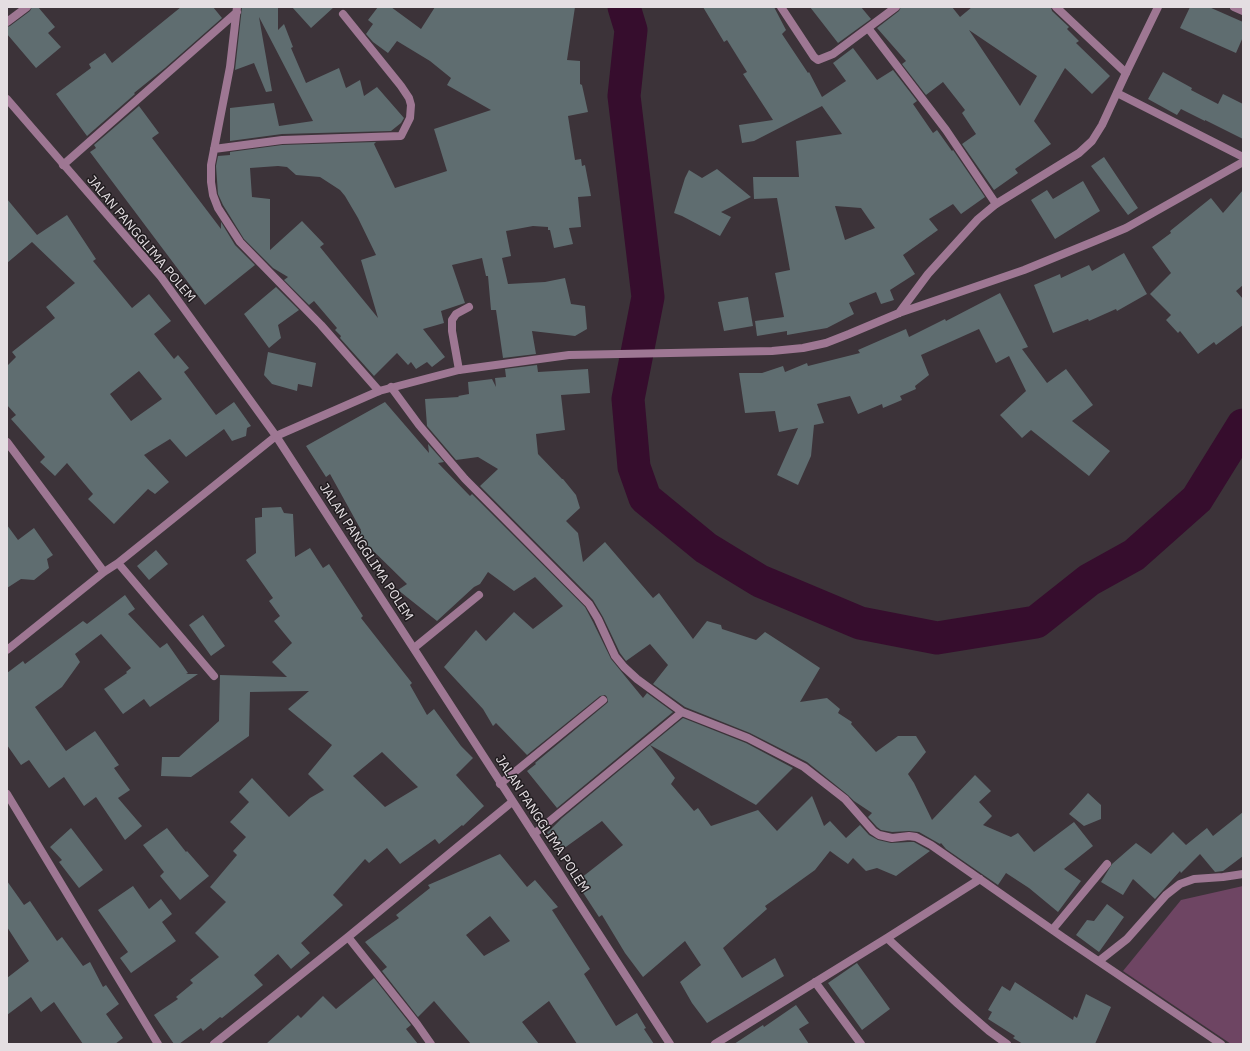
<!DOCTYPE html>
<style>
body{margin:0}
#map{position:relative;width:1250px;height:1051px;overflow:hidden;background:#3c3339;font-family:"IBM Plex Sans",sans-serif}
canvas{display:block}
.frame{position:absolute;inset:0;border:8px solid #e4dee2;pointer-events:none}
</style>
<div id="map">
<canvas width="1250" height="1051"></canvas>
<div class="frame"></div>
</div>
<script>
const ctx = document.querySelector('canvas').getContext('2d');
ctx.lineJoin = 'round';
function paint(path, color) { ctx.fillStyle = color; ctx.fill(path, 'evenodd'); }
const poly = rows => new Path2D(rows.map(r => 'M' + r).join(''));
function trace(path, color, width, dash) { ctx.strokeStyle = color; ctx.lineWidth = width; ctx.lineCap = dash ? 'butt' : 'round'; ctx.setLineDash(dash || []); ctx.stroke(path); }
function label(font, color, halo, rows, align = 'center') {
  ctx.font = font + ' "IBM Plex Sans",sans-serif'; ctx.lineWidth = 3; ctx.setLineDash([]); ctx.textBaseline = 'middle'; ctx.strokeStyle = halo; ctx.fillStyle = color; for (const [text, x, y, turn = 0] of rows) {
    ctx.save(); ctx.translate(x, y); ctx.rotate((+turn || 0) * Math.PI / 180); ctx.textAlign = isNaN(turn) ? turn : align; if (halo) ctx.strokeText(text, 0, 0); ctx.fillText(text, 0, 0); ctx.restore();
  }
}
paint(poly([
 [1243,886,1243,1044,1231,1044,1123,971,1181,900]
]), '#6e4563');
trace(poly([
 [624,7,631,30,624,96,648,297,628,399,634,467,645,498,706,548,760,581,860,623,937,638,1036,622,1089,580,1134,555,1197,499,1243,425]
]), '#360d2d', 33);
paint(poly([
 [32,7,38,7,55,27,48,33,61,47,36,68,7,34,7,27,10,26,30,11],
 [181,7,213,7,222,18,165,68,134,93,135,94,87,136,56,94,91,68,89,64,105,53,112,63],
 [242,7,278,7,278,30,284,24,293,47,291,48,306,83,339,68,346,88,360,80,364,96,377,87,404,118,401,123,391,131,282,134,230,141,230,108,274,103,279,126,313,121,259,17,272,91,266,92,254,63,235,70],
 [292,7,334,7,311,28],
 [378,7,391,7,421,29,435,7,575,7,567,60,580,61,580,84,582,85,588,112,568,116,575,160,581,159,582,166,585,165,591,196,578,197,581,227,569,228,573,244,554,248,550,230,548,230,548,227,533,226,506,231,511,256,502,258,508,284,545,282,565,278,571,304,585,306,587,329,575,336,532,331,536,354,503,358,496,310,491,310,488,276,486,276,482,258,452,265,465,303,441,311,444,323,423,329,445,357,432,367,427,362,416,369,411,362,408,365,397,353,374,376,340,338,341,336,335,330,337,328,314,301,309,305,284,280,288,277,273,268,244,239,223,205,218,194,216,166,218,156,230,155,230,152,282,145,376,142,374,144,395,188,447,171,434,129,491,110,447,85,451,78,430,61,397,41,388,53,373,42,366,34,373,24,368,20],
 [278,166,287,167,296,175,320,177,340,190,345,196,358,218,376,255,361,260,378,318,320,247,324,244,302,221,270,250,270,199,252,197,250,168],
 [703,7,774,7,786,30,782,34,808,73,809,72,822,97,846,81,833,63,853,48,877,80,893,70,917,101,913,104,933,133,937,130,952,151,953,150,985,197,961,214,953,204,929,219,938,230,903,255,915,274,890,290,894,300,881,304,876,292,849,303,854,314,827,328,787,335,787,331,757,336,755,321,784,317,775,273,790,270,777,198,754,199,753,177,799,177,796,141,842,134,822,106,754,141,742,143,739,125,773,120,743,74,747,72,727,40,724,42],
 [835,206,861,208,875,228,845,240],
 [810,7,861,7,871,19,838,43],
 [901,7,952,7,960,17,972,7,1051,7,1052,11,1069,27,1067,29,1079,41,1076,43,1110,76,1092,94,1065,68,1034,121,1051,144,1015,169,1018,173,994,190,962,144,976,134,962,113,965,110,943,82,926,95,902,64,906,61,877,28,899,11],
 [969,30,1037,76,1020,106],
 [1190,7,1209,7,1243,22,1243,37,1236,53,1180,28],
 [1163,72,1192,88,1191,90,1218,104,1223,94,1243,104,1243,139,1205,120,1205,121,1181,109,1177,115,1148,99],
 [139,106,159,133,152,138,221,229,221,222,235,245,255,265,205,305,90,152,96,148,94,145],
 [1104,157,1138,208,1128,215,1091,166],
 [717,169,751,197,721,212,731,217,720,236,682,216,674,213,685,178,689,170,702,178],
 [1083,181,1100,211,1055,239,1031,200,1047,190,1053,199],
 [1243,190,1243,285,1236,291,1243,299,1243,325,1216,345,1214,342,1198,354,1180,331,1178,333,1166,320,1171,315,1150,294,1171,273,1152,247,1171,233,1170,231,1211,198,1223,213],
 [7,199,37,235,67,215,96,259,93,261,132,308,149,294,171,321,154,334,174,359,178,355,189,368,184,372,216,415,234,402,251,426,247,428,246,436,232,441,224,429,186,457,170,439,144,455,169,482,155,494,148,489,114,524,88,499,93,494,67,463,55,476,40,462,45,457,11,419,16,415,7,405,7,366,16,357,12,352,55,318,46,307,75,283,32,242,7,263],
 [139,371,162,399,131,421,110,394],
 [1124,253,1147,294,1117,311,1116,309,1089,321,1088,319,1053,333,1034,285,1060,274,1061,278,1089,265,1092,271],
 [276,287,299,310,278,325,281,338,269,348,244,314],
 [1000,293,1028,347,1022,349,1047,383,1066,369,1093,405,1072,421,1110,451,1089,476,1031,430,1022,438,1000,415,1026,391,1009,356,996,363,979,329,921,355,929,375,915,386,916,389,900,396,902,400,883,408,882,404,858,414,850,396,817,404,824,423,814,425,811,456,798,485,777,475,798,428,779,432,775,411,745,413,739,373,762,373,783,366,785,372,807,363,808,366,860,353,858,350,906,329,909,337,945,319,946,321],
 [748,297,753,326,724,331,718,302],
 [268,352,316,363,312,387,298,384,297,391,272,384,264,375],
 [537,365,538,372,588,369,590,393,561,395,565,430,536,434,538,454,562,479,563,479,576,495,580,508,566,521,578,533,583,562,605,542,653,598,659,593,693,639,707,621,721,625,722,629,756,640,765,632,796,652,820,668,800,702,827,698,840,709,838,713,852,722,851,724,876,752,898,736,916,736,926,752,908,774,914,783,932,820,975,775,991,791,979,802,992,816,983,825,1011,837,1018,833,1034,852,1074,822,1093,846,1064,869,1081,881,1058,912,1029,888,1006,873,998,885,946,849,941,843,940,844,919,832,909,831,892,832,881,830,877,827,868,817,872,813,854,801,848,795,807,762,750,733,685,707,653,684,668,665,650,644,626,661,620,653,603,617,593,600,480,486,498,469,478,457,456,460,427,426,425,399,459,397,458,396,469,394,468,382,492,379,496,387,495,378,506,377,505,369],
 [385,402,429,453,428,444,444,462,438,463,470,496,472,494,585,607,593,622,611,659,643,698,647,693,673,712,557,808,527,771,536,764,535,763,606,704,608,702,607,697,605,695,600,696,527,755,496,723,493,726,483,709,444,667,476,630,486,641,514,612,533,629,563,606,535,577,514,591,488,572,480,584,474,587,437,621,398,590,407,584,356,534,361,530,330,474,326,477,306,446],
 [281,507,284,513,293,514,295,557,310,548,323,568,329,564,363,616,361,618,412,683,410,685,427,715,434,709,461,746,473,758,456,775,484,806,463,826,462,825,439,844,435,839,400,864,387,848,369,863,365,859,333,895,343,905,301,943,310,953,291,969,278,954,254,975,263,985,222,1018,220,1017,203,1031,201,1028,179,1044,174,1044,154,1015,178,999,176,997,193,983,190,980,219,957,195,933,226,902,210,887,237,855,233,851,246,837,230,822,249,802,239,792,252,778,289,817,310,798,324,790,308,774,332,745,288,709,309,691,250,692,249,736,191,777,161,776,162,757,179,757,219,721,220,675,287,677,272,662,292,643,274,621,280,616,269,601,273,598,246,560,256,553,255,518,262,517,262,508],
 [382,752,418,787,385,807,353,776],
 [7,525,18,540,34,528,53,555,47,559,49,568,34,580,21,579,7,588],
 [156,550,168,564,149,580,137,566],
 [125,595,135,609,128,614,160,648,167,643,188,673,186,674,198,674,150,707,144,699,123,714,104,689,127,673,126,672,131,668,101,634,75,654,80,662,62,687,35,707,66,751,95,731,119,765,114,768,130,790,118,798,142,826,125,840,96,797,84,806,64,777,49,788,29,760,21,765,7,745,7,673,23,661,25,664,83,621,87,624],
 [203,615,225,646,211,656,189,625],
 [683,718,746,743,793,768,756,805,650,745],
 [650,745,675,778,671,784,694,811,698,808,711,826,758,810,777,831,812,796,824,826,830,821,846,838,860,825,869,835,878,840,891,843,909,842,914,842,930,851,896,876,877,868,866,871,853,858,848,864,830,851,815,870,765,906,767,909,723,948,742,978,775,958,784,976,707,1023,692,1003,680,982,701,965,685,941,643,977,625,953,602,915,599,917,576,882,623,845,602,821,563,849,547,833,562,818],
 [1088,793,1101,805,1101,819,1084,826,1069,814],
 [1243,812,1243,856,1223,871,1215,872,1200,854,1181,873,1180,871,1155,899,1133,879,1123,895,1101,882,1112,864,1136,843,1151,854,1173,832,1186,845,1207,828,1213,836],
 [71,828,103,870,79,888,59,862,62,860,50,847],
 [167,828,186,852,187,851,209,876,180,900,160,876,164,872,143,845],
 [500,854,527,887,535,880,558,907,552,910,590,969,584,974,616,1026,637,1013,646,1028,644,1029,654,1044,577,1044,549,1001,522,1022,539,1044,471,1044,434,1001,418,1017,382,971,387,967,365,942,399,918,396,915,430,888,428,885],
 [490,916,510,941,484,956,466,935],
 [7,881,24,905,30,901,57,941,62,937,83,966,90,962,103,987,106,985,119,1004,106,1014,123,1038,115,1044,83,1044,54,1002,41,1012,31,997,7,1015,7,978,29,961,7,927],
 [133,886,149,909,161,899,172,914,162,922,176,941,131,973,120,958,128,952,98,910],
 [1107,904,1124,917,1099,952,1076,935,1087,920,1094,921],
 [857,963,890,1009,862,1030,828,983],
 [374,978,411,1025,406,1029,418,1044,266,1044,298,1015,301,1018,323,996,336,1009],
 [1015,982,1073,1020,1074,1016,1077,1018,1086,994,1111,1007,1095,1044,1023,1044,1013,1038,1015,1036,988,1019,992,1012,988,1010,1002,986,1010,991],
 [796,1005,809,1023,799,1029,809,1044,734,1044,763,1025,764,1027]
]), '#5f6d70');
trace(poly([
 [237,7,230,67,211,165,211,182,213,195,218,208,240,242,321,325,379,391],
 [781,7,814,57,818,60,833,54,896,7],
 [1056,7,1126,73],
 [1234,7,1243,11],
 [7,22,27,7],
 [868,28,946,130,996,204],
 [1117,93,1243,157],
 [214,149,282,140,401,136,410,118,411,105,409,98,401,86,343,14],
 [63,165,237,12],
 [459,370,452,331,452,320,456,314,469,307],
 [391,387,419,425,465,479,589,604,598,619,615,656,624,667,637,679,682,712,748,738,804,767,845,799,873,831,879,835,892,838,909,836,916,837,931,845,1064,938,1221,1044],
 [7,442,104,572],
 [118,563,214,676],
 [414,648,479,595],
 [7,650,104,572,118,563,276,436],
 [500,784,603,700],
 [7,794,158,1044],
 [534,834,682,712],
 [1053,929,1107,864],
 [348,937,417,1024,431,1044],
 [887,938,958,1004,989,1031,1007,1044],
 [1099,961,1127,939,1166,895,1180,884,1194,879,1223,877,1243,874],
 [815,982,861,1044],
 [214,1044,348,937,512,802],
 [715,1044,887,938,980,879]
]), '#9e7793', 8);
trace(poly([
 [7,99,161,277,276,436,670,1044],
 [899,313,928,274,978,219,996,204,1079,153,1092,141,1102,125,1126,73,1158,7],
 [276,436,379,391,459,370,569,355,772,351,803,348,826,343,849,334,899,313,1024,270,1095,241,1126,228,1243,162]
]), '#9e7793', 8);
label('13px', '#e4dee2', '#201c1f', [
 ["JALAN PANGGLIMA POLEM",141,239,50],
 ["JALAN PANGGLIMA POLEM",366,552,57],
 ["JALAN PANGGLIMA POLEM",542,824,57]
]);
</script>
